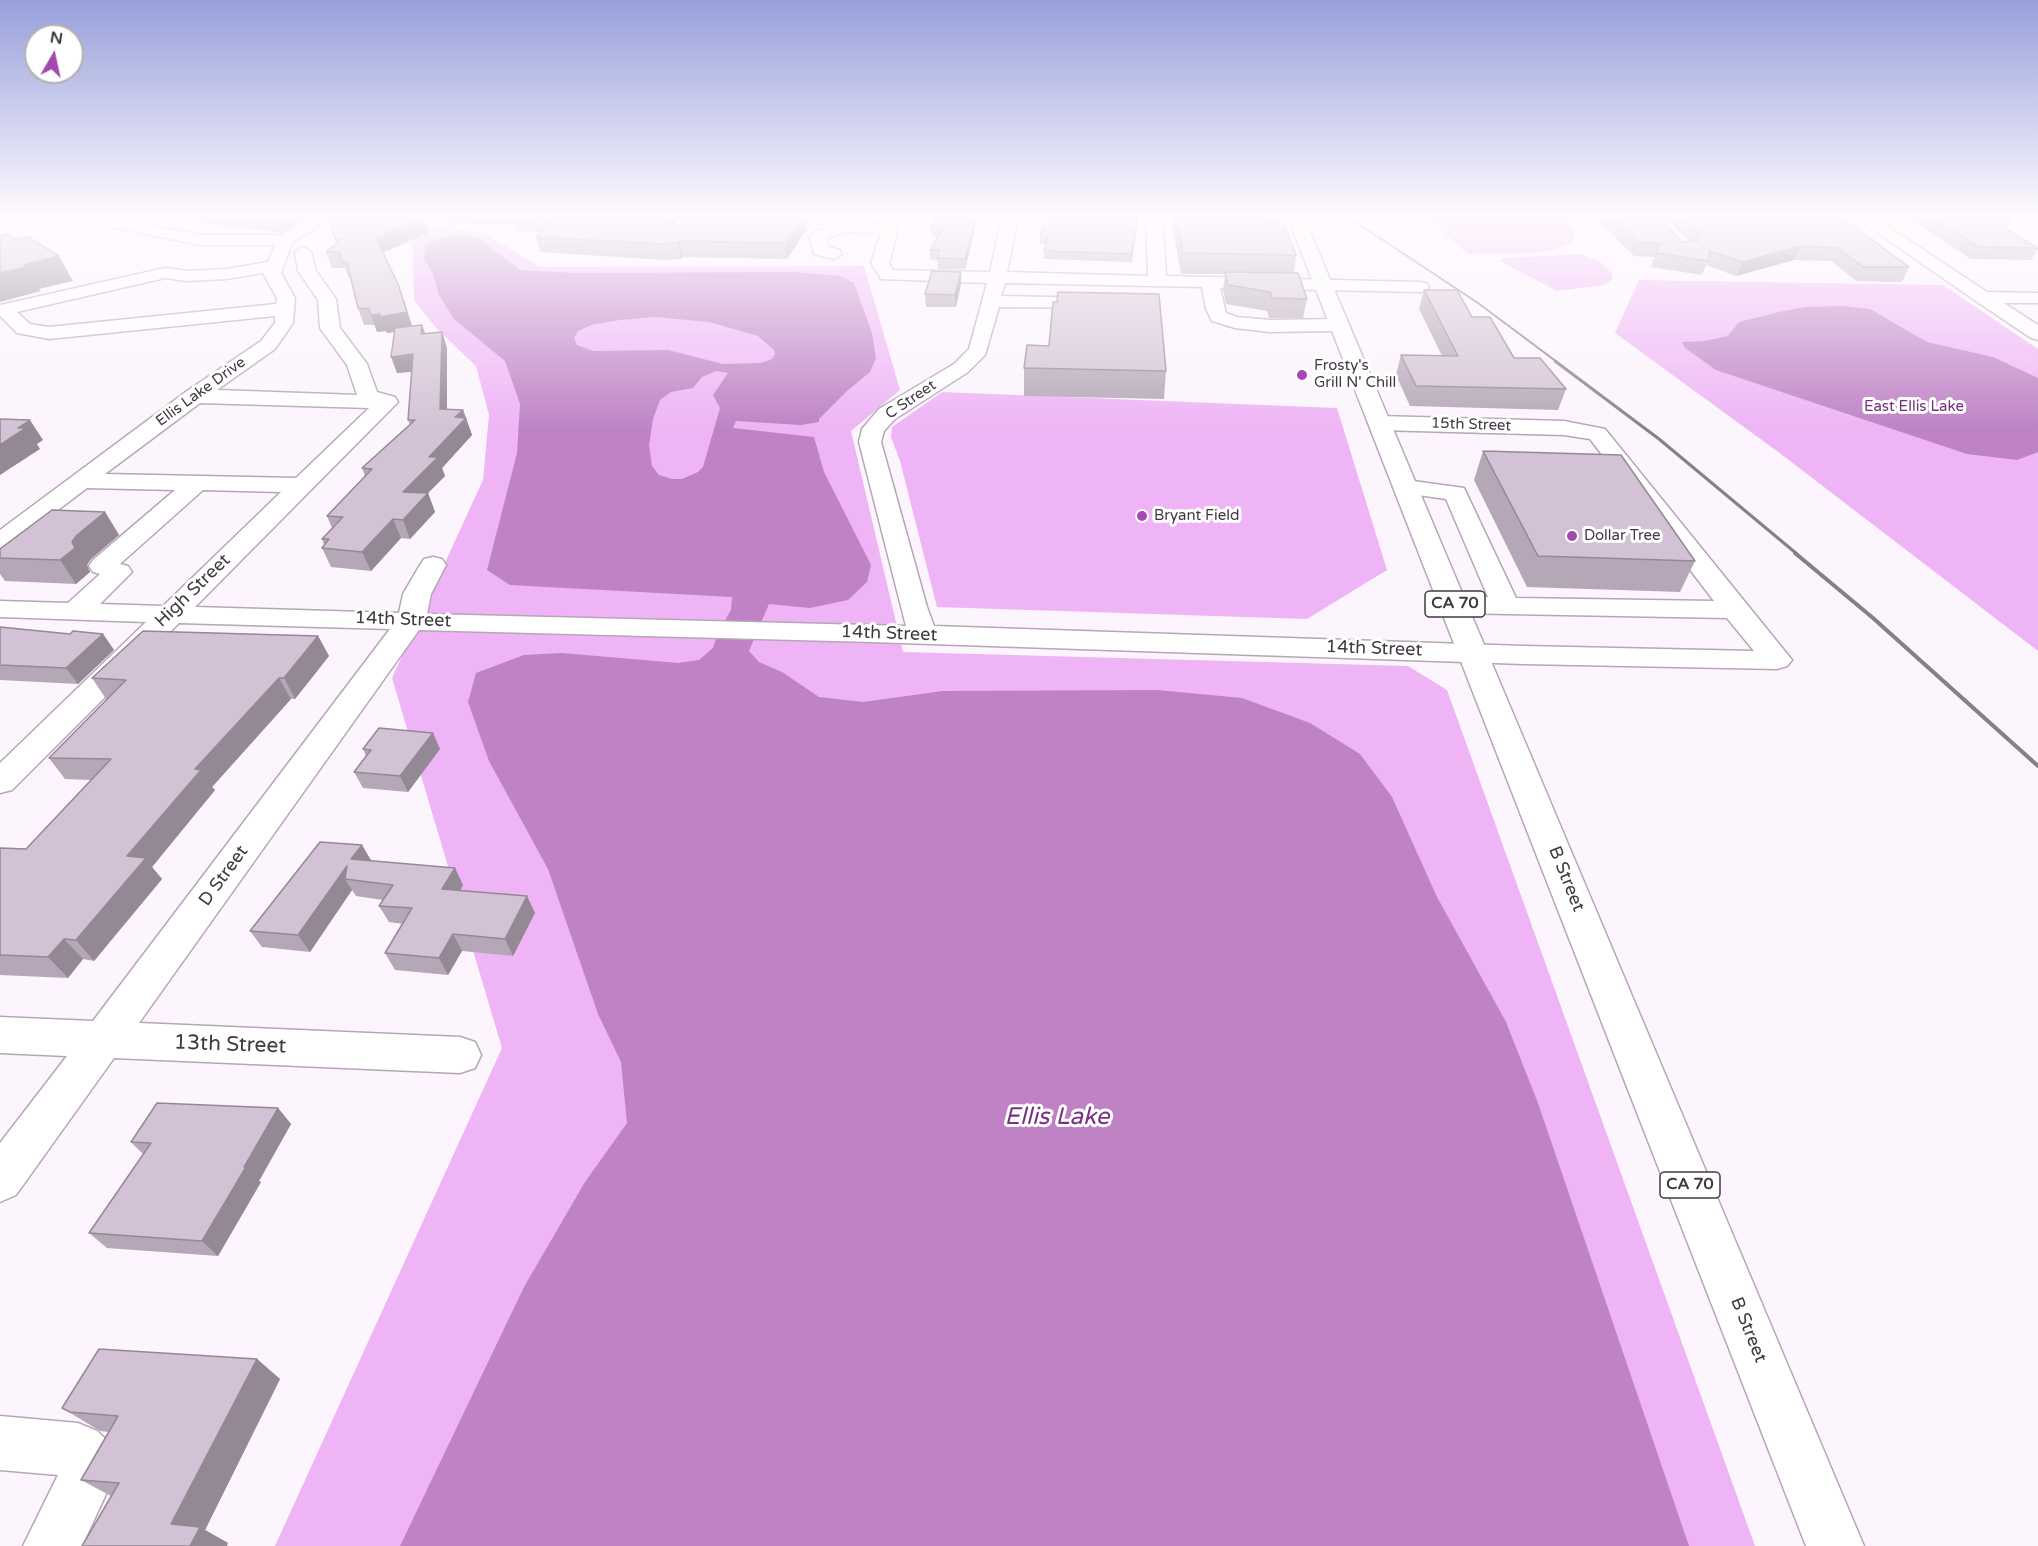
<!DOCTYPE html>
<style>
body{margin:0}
#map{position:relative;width:2038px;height:1546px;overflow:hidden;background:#fcf5fd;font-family:"Varela Round",sans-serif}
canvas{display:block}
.north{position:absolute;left:24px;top:24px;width:60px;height:60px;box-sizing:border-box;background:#fff;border:2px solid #b3b0b3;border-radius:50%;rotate:9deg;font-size:16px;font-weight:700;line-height:24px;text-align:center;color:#413a41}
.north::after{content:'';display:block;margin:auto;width:21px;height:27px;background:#a648b2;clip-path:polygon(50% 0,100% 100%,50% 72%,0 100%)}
</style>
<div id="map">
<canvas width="2038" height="1546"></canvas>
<div class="north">N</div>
</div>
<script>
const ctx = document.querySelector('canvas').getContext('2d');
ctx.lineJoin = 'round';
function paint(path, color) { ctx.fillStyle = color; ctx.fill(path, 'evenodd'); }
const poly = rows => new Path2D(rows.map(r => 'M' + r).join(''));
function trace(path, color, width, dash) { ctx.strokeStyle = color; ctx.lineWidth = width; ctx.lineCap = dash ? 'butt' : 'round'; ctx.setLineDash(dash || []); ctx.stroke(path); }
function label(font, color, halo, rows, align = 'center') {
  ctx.font = font + ' "Varela Round",sans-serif'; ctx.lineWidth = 6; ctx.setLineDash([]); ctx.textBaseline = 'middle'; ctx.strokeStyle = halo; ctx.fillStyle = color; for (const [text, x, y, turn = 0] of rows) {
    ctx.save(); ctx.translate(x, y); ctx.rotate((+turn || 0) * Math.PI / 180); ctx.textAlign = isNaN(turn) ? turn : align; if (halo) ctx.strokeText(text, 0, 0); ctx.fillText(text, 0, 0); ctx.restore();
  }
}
paint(poly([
 [1428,213,1558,213,1570,221,1576,231,1574,239,1566,245,1553,250,1533,253,1468,254,1434,224],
 [464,230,484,233,540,267,864,266,900,390,851,431,903,652,1408,666,1447,690,1755,1546,275,1546,502,1048,392,678,483,480,489,415,476,366,437,329,414,300,412,234],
 [1580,254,1602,263,1612,274,1612,280,1604,285,1557,291,1500,261,1504,258],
 [1639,280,1943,285,2038,349,2038,651,1781,454,1615,333],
 [942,392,1337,408,1387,570,1307,619,937,607,900,461,891,437,892,427]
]), '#eeb4f5');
paint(poly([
 [464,235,478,238,520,270,578,273,796,272,840,276,854,283,872,333,876,358,870,372,847,391,819,419,819,422,801,425,736,421,733,428,814,437,824,472,871,565,867,582,848,600,810,608,769,604,749,651,759,662,782,672,819,697,863,702,943,691,1157,690,1242,698,1310,723,1360,754,1392,797,1437,897,1506,1022,1538,1103,1689,1546,400,1546,524,1287,585,1182,627,1123,621,1062,598,1014,548,869,489,761,468,702,476,673,524,655,562,653,678,663,699,660,713,648,719,631,731,610,732,597,510,585,487,570,517,453,520,404,505,361,454,319,439,295,433,274,424,259,425,245,444,237],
 [655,317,709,322,758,336,774,350,775,354,772,359,761,363,723,364,668,350,593,351,577,345,574,338,578,331,591,325,620,320],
 [716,371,728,373,713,395,720,408,703,467,698,472,682,479,672,479,659,475,652,466,649,445,653,419,660,400,671,392,693,388,702,377],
 [1843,306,1870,309,1927,342,1993,357,2038,378,2038,452,2017,460,1967,454,1716,370,1685,348,1682,342,1704,341,1728,336,1739,322,1779,312,1805,307]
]), '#be82c5');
const minor = poly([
 [318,213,338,213,292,243,281,273,295,298,293,323,275,349,217,390,357,395,347,365,320,328,318,300,298,271,295,252,303,247,311,252,316,271,336,299,340,328,367,364,377,392,395,397,398,402,195,607,399,613,403,594,420,565,424,559,433,557,442,559,446,565,431,594,427,614,906,626,859,442,862,429,879,409,954,364,969,349,987,283,881,279,871,263,881,233,845,232,827,238,828,247,840,250,842,254,834,259,814,254,810,239,812,235,814,232,843,222,890,224,898,229,889,263,893,270,990,272,1003,213,1019,213,1007,272,1148,276,1146,213,1162,213,1166,276,1420,282,1426,283,1429,287,1426,291,1420,292,1220,288,1226,313,1237,317,1270,320,1338,319,1345,321,1348,325,1345,329,1338,331,1270,332,1235,328,1212,321,1206,309,1202,287,1005,283,1001,296,1098,298,1104,299,1107,303,1104,307,1098,308,999,307,985,355,968,372,895,419,884,431,881,442,927,607,934,626,1524,646,1754,651,1727,618,1455,613,1445,611,1441,605,1445,599,1455,597,1488,597,1446,499,1397,492,1394,487,1397,482,1406,480,1464,488,1516,598,1714,601,1590,439,1564,435,1379,430,1371,428,1368,423,1371,418,1379,416,1564,421,1605,429,1792,660,1787,666,1777,669,1524,664,872,642,419,630,139,1023,460,1037,475,1042,481,1055,475,1068,460,1073,114,1058,16,1195,0,1202,0,1143,67,1056,0,1053,0,1017,93,1021,390,629,179,623,12,790,0,793,0,763,146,622,0,617,0,601,68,603,100,574,93,572,89,566,93,560,175,490,87,488,9,547,0,550,0,530,187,391,261,341,275,323,275,316,49,339,17,333,0,316,0,305,165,268,187,271,226,269,268,262,275,245,201,245,106,226,104,223,106,220,112,218,201,235,282,235,318,213],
 [263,273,277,298,276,304,49,327,30,324,17,312,165,278,187,281,226,279,263,273],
 [200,403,369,408,296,478,105,474,200,403],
 [203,490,281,492,163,606,100,604,132,572,128,566,120,564,203,490],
 [1849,213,1868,213,1987,292,2038,293,2038,303,2004,303,2038,325,2038,340,2031,338,1976,301,1849,213],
 [383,219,444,220,452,225,444,230,377,227,375,224,383,219],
 [0,1416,78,1423,97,1431,112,1445,120,1464,82,1546,23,1546,58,1475,0,1470,0,1416]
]);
const highway = poly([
 [1286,213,1302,213,1864,1546,1806,1546,1286,213]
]);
trace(minor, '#b6a6b8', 3);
trace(highway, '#b6a6b8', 3);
paint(minor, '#fff');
paint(highway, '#fff');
trace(poly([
 [1342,213,1478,303,1557,362]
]), '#867f87', 2);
trace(poly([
 [1555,361,1659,439,1797,554]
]), '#867f87', 3);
trace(poly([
 [1795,553,1873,618,2038,766]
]), '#867f87', 4);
paint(poly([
 [185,213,316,213,281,233,201,223,198,216],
 [336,213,684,213,673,226,806,222,807,229,787,259,683,257,681,259,664,260,540,252,536,237,542,232,516,231,514,225,453,223,444,218,424,218,429,232,383,253,404,300,412,326,422,325,425,334,442,332,447,348,447,409,463,410,472,435,442,468,445,476,428,493,435,512,410,539,401,538,371,571,331,567,322,548,324,545,322,539,332,528,327,516,365,476,362,468,410,425,408,420,412,372,397,373,394,332,387,333,386,331,377,332,375,325,364,325,358,308,350,278,349,278,345,268,332,268,326,252,337,244,327,216,337,216],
 [1139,213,1132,262,1044,259,1044,251,1046,244,1040,244,1040,236],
 [1170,213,1262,213,1262,219,1296,255,1294,273,1307,299,1303,318,1269,318,1267,311,1226,304,1223,290,1225,274,1181,274],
 [1590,213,1654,213,1683,242,1690,242,1659,213,1836,213,1909,267,1902,282,1856,281,1831,261,1794,260,1736,276,1706,265,1702,275,1651,267,1654,257,1634,256],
 [1911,213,2015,213,2006,229,2038,249,2031,260,1971,259,1908,218],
 [2038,213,2038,220,2025,214,2026,213],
 [977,220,965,269,938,269,937,260,930,260,930,250,938,237,932,237,931,227],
 [961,284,956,307,926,307,925,294],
 [1424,290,1472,317,1514,358,1566,389,1558,410,1410,406,1396,375,1401,355,1442,356,1419,309],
 [1024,368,1166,371,1164,399,1024,396],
 [1483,451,1695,561,1680,592,1527,587,1474,480],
 [105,512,119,535,91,559,87,565,90,572,76,584,5,581,0,574,0,549],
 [0,627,70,634,103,634,114,650,78,684,0,680],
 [318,636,329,656,295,699,291,699,212,787,215,790,152,867,162,879,94,961,83,959,68,978,0,975,0,848,26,849,92,780,65,779,49,758,108,699,106,699,92,678],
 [363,749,440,749,408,792,363,788,354,772,366,756],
 [362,845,371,861,463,885,460,891,535,913,513,956,462,951,448,975,395,970,385,953,403,924,389,922,379,906,383,900,356,896,352,890,310,952,262,947,250,931],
 [278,1108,291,1124,259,1181,261,1182,218,1256,107,1248,89,1233,143,1154,131,1142],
 [257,1359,280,1379,205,1530,228,1543,111,1496,81,1480,109,1432,100,1431,62,1408]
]), '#b5a7b7');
paint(poly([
 [282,213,316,213,281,233,275,217],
 [668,213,684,213,665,236,662,220],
 [800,213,812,213,806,222,807,229,787,259,785,243],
 [976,213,977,220,965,269,965,259],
 [424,217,429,232,382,253,376,238],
 [680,241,683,257,681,259,677,243],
 [1801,246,1794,260,1736,276,1742,262],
 [59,256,73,281,39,289,41,291,0,302,0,273,24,265],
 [961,272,961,284,956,307,955,295],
 [398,284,413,329,387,333,386,331,377,332,371,315,380,314],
 [422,325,428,341,421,334],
 [442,332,447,348,447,426,440,409],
 [413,354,419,371,397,373,391,357],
 [463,410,472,435,442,468,445,476,411,510,403,492,429,457,455,417],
 [30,420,43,440,37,444,40,449,0,475,0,445,18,428],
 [428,493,435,512,410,539,403,520],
 [105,512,119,535,91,559,87,565,90,572,76,584,60,560,76,536],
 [393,519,401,538,371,571,362,552],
 [103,634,114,650,78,684,66,668],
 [318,636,329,656,295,699,284,678],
 [279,678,291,699,212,787,215,790,152,867,162,879,94,961,76,940,127,856,195,769],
 [433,733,440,749,408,792,400,776],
 [362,845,372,862,351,859],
 [347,866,345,879,352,890,310,952,298,935],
 [455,868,463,885,451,906,442,889],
 [527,896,535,913,513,956,505,939],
 [453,934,462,951,448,975,439,958],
 [64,939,83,959,68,978,48,957],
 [278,1108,291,1124,259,1181,261,1182,218,1256,202,1241],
 [257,1359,280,1379,205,1530,228,1543,227,1546,190,1546,171,1524]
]), '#948895');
const building = poly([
 [242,213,282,213,275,217,242,213],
 [514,213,668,213,662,220,664,226,680,226,689,213,805,214,785,243,680,241,677,243,661,244,536,237,555,220,552,220,556,217,511,215,514,213],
 [937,213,976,213,965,259,937,258,940,250,930,250,944,227,931,227,937,213],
 [1047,213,1138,213,1132,254,1044,251,1048,236,1040,236,1047,213],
 [1175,213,1262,213,1262,219,1282,219,1296,255,1183,253,1175,213],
 [1608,213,1654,213,1683,242,1698,241,1700,236,1698,231,1678,213,1836,213,1909,267,1863,267,1838,248,1801,246,1742,262,1710,251,1708,261,1656,253,1660,243,1639,243,1608,213],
 [1925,213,2015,213,2006,229,2038,248,1978,247,1925,213],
 [327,216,424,217,376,238,398,284,407,312,380,317,380,314,371,315,369,309,358,308,347,262,343,262,339,252,326,252,341,240,335,239,327,216],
 [9,234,16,239,28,237,59,256,24,265,27,267,0,273,0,236,9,234],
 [932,271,961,272,955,295,925,294,932,271],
 [1225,272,1298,273,1307,299,1272,298,1270,292,1228,285,1225,272],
 [1424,290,1457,290,1472,317,1490,317,1514,358,1540,358,1566,389,1416,386,1401,355,1458,356,1424,290],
 [1058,292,1159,294,1166,371,1024,368,1027,345,1049,346,1053,302,1057,302,1058,292],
 [422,325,421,334,442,332,440,409,463,410,455,417,466,418,429,457,438,457,403,492,428,493,403,520,393,519,362,552,322,548,329,539,322,539,343,517,327,516,372,469,362,468,415,420,408,420,413,354,391,357,395,328,422,325],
 [0,419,30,420,18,428,26,428,0,445,0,419],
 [1483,451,1621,455,1695,561,1538,556,1483,451],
 [52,510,105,512,76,536,72,542,75,548,60,560,0,558,0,549,52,510],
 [0,627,70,634,73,631,103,634,66,668,0,665,0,627],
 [143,631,318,636,284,678,279,678,195,769,201,770,127,856,146,858,76,940,64,939,48,957,0,955,0,848,26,849,111,759,49,758,126,680,92,678,143,631],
 [379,728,433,733,400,776,354,772,371,750,363,749,379,728],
 [320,842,362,845,351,859,455,868,442,889,527,896,505,939,453,934,439,958,385,953,412,908,379,906,393,885,345,879,347,866,298,935,250,931,320,842],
 [157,1103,278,1108,244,1167,246,1167,202,1241,89,1233,151,1143,131,1142,157,1103],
 [99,1349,257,1359,171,1524,200,1527,190,1546,82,1546,119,1483,81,1480,118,1416,70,1412,62,1408,99,1349]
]);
paint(building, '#d3c2d5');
trace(building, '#948895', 1.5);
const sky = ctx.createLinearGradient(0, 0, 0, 430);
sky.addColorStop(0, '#97a0da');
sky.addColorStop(0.5, '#fefafe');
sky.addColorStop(1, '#fefafe00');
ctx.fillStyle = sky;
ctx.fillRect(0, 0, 2038, 430);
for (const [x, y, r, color] of [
 [1302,375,6,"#a648b2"],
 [1142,516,6,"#a648b2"],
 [1572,536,6,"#a648b2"]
]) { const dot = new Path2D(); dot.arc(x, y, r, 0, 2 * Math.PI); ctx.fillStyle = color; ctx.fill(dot); trace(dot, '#fff', 2); }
label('15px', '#413a41', '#fff', [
 ["Frosty's",1314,366],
 ["Grill N' Chill",1314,383],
 ["Bryant Field",1154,516],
 ["Dollar Tree",1584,536]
], 'left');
label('15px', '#413a41', '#fff', [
 ["Ellis Lake Drive",201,392,-36],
 ["C Street",911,400,-34],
 ["15th Street",1471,425,2]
]);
label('15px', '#752e7e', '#fff', [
 ["East Ellis Lake",1914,407]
]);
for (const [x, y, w] of [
 [1455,604,60],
 [1690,1185,60]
]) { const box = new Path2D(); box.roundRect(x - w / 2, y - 13, w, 26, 4.5); ctx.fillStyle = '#fff'; ctx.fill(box); trace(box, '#413a41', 1.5); }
label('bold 16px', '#413a41', null, [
 ["CA 70",1455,604],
 ["CA 70",1690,1185]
]);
label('18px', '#413a41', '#fff', [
 ["High Street",193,591,-44],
 ["14th Street",403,620,2],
 ["14th Street",889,634,2],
 ["14th Street",1374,649,2],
 ["D Street",224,876,-54],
 ["B Street",1566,879,68],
 ["B Street",1748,1330,68]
]);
label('21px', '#413a41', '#fff', [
 ["13th Street",230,1045,2]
]);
label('italic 24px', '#7a3283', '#fff', [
 ["Ellis Lake",1057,1118]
]);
</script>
